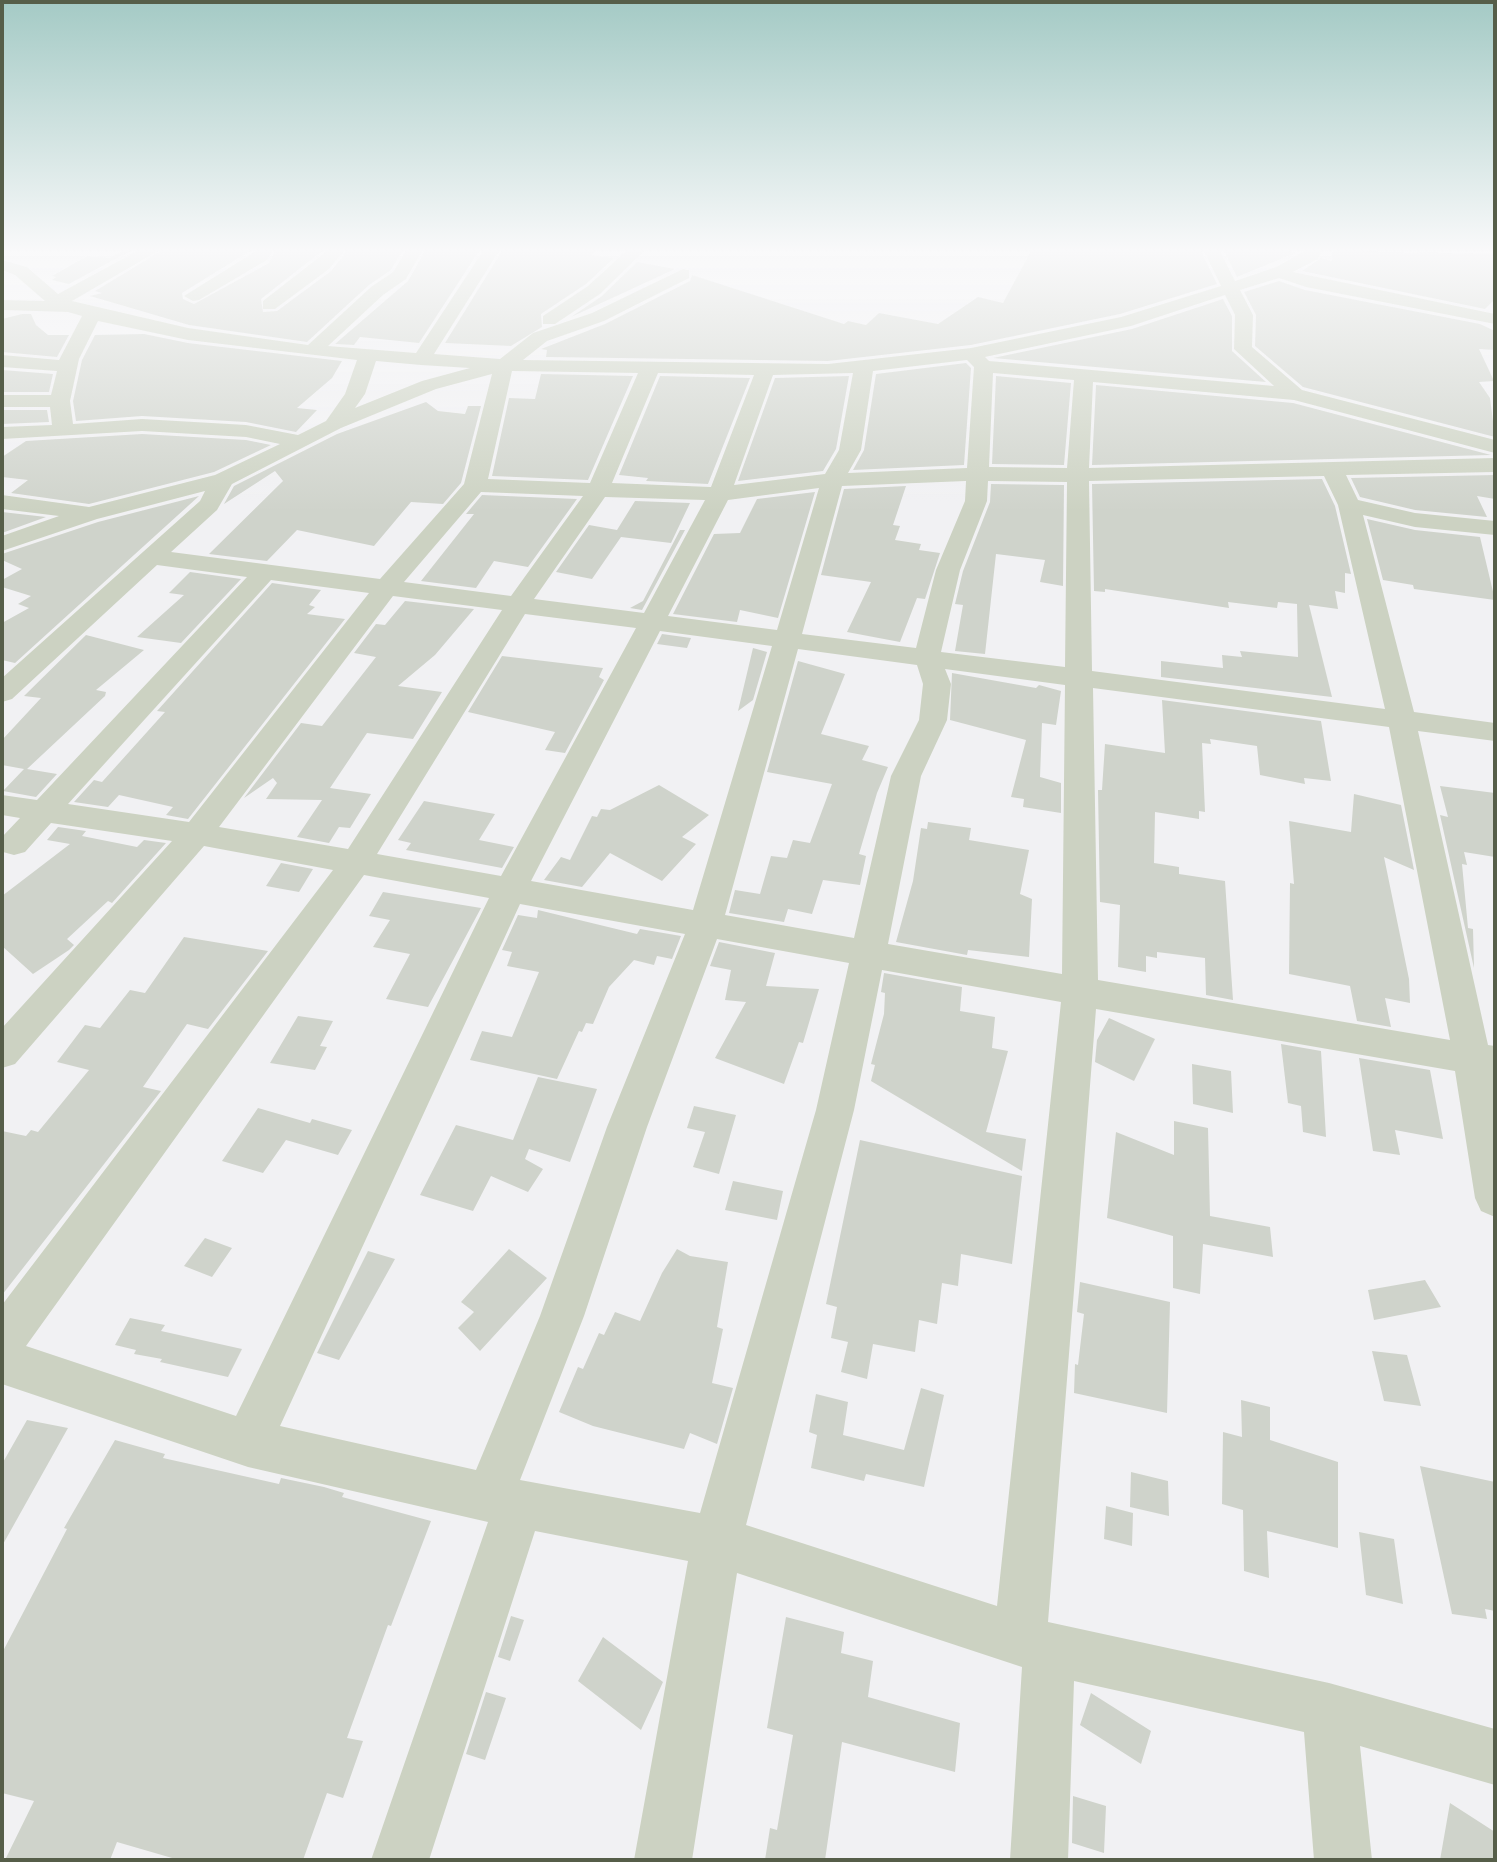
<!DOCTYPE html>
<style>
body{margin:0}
#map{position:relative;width:1497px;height:1862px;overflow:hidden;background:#f1f1f3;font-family:Montserrat,sans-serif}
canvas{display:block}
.frame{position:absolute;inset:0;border:4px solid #565e49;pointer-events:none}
</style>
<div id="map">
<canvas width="1497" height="1862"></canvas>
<div class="frame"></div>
</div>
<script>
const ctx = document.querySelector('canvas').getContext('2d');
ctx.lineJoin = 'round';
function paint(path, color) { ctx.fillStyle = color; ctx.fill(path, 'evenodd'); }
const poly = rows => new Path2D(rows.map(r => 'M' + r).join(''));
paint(poly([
 [122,251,130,251,69,284,52,280,56,277,52,276,87,256,110,258],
 [161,251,250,251,182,293,183,299,194,304,269,263,275,251,322,251,261,299,263,312,277,311,331,271,347,251,402,251,391,270,369,285,307,342,189,325,90,296,102,293,95,291],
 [425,251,479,251,419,343,360,337,354,345,335,344,408,281],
 [502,251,595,251,591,255,614,258,586,284,541,314,542,327,511,346,445,343],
 [1031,251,1201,251,1217,284,1120,314,971,345,828,361,546,357,547,350,541,349,605,324,690,281,692,275,844,324,848,321,866,325,879,313,938,324,978,297,1003,303],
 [1224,251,1286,251,1295,253,1237,277],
 [1333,251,1495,254,1495,299,1485,309,1302,271,1321,258,1332,261],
 [637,262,675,269,571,317,602,296],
 [1279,281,1305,290,1480,324,1495,331,1495,350,1479,349,1494,381,1479,382,1490,398,1495,437,1303,387,1255,346,1256,315,1244,292],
 [1223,299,1232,316,1232,351,1266,382,993,358,1132,329],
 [22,314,31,314,36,325,48,335,69,335,57,357,2,352,2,319],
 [144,334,188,343,342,361,332,378,297,408,317,410,296,432,246,422,142,416,76,421,73,401,82,360,95,335],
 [966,363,971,368,964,465,853,470,864,450,876,374],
 [2,370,53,374,49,392,2,392],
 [541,374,633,376,588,480,492,476,509,398,535,399],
 [660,376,750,378,708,484,646,481,648,478,619,475],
 [849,376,836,449,823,471,738,481,775,378],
 [996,376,1071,383,1064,465,992,464],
 [1096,385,1293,403,1491,455,1092,465],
 [426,402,438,411,465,414,468,406,481,406,461,483,443,504,411,502,374,546,297,530,267,561,209,554,283,481,275,471,224,504,234,486,337,434],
 [2,410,47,410,49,422,2,424],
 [142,434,246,440,271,445,214,472,89,504,11,493,28,480,2,477,2,457,26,441],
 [1495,475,1495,499,1477,496,1487,517,1415,510,1360,497,1351,478],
 [1322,479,1335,506,1351,574,1345,573,1345,593,1335,591,1338,609,1309,605,1332,697,1161,677,1161,661,1223,668,1222,655,1242,657,1240,651,1298,657,1297,604,1278,602,1277,608,1228,602,1229,608,1105,589,1105,592,1094,591,1092,484],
 [991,484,1064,485,1063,586,1040,582,1045,560,996,554,985,654,955,651,963,605,955,604,963,571,990,502],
 [906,486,893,525,900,526,895,540,921,544,919,550,940,553,925,599,917,598,900,642,847,632,871,582,821,575,844,489],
 [815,492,778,618,740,610,737,622,673,614,714,534,740,533,757,499],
 [482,495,577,499,528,567,494,561,476,588,421,581,474,514,466,514],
 [199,496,15,663,2,660,2,623,29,608,18,604,31,596,2,587,2,580,22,569,2,560,2,554,98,522],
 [635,501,690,503,671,543,621,537,592,579,556,572,589,525,617,530],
 [2,512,46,517,2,533],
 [1367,519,1415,530,1480,537,1495,600,1414,589,1413,585,1383,580],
 [680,530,685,530,642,610,630,608,643,601],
 [190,572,241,579,181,643,137,637,184,595,169,593],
 [272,583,321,590,309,605,315,607,307,614,345,619,188,819,166,815,173,807,119,795,108,807,74,802,94,780,102,782,165,712,157,711],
 [405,601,474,609,435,655,398,686,442,692,413,739,367,733,330,788,371,794,350,828,339,827,329,843,297,837,322,800,266,799,277,783,273,778,244,798,301,723,322,726,376,657,354,653,376,624,385,625],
 [662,634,691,638,687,648,657,644],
 [86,635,144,650,96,690,106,692,105,696,27,769,57,774,36,797,3,791,24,769,2,765,2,740,41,698,24,696],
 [753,648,767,652,753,700,738,711],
 [502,656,603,668,599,677,604,680,565,753,545,750,555,732,468,712],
 [798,661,845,674,821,734,869,746,862,760,888,767,877,793,859,854,866,856,860,885,823,880,812,914,788,909,784,922,729,913,735,890,760,894,771,856,787,858,793,840,810,843,832,784,767,772],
 [952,673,1036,688,1039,685,1061,691,1056,725,1042,723,1040,777,1061,783,1061,813,1023,807,1024,799,1011,797,1026,740,950,720],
 [1162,700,1321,721,1331,781,1304,778,1305,784,1260,775,1257,746,1210,739,1211,744,1202,743,1205,812,1199,811,1199,819,1155,812,1154,863,1179,867,1179,874,1225,881,1233,1000,1206,995,1205,958,1157,952,1157,958,1146,956,1146,972,1118,967,1120,905,1100,902,1098,790,1102,790,1105,744,1165,753],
 [659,785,709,815,682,837,696,844,662,881,610,853,582,887,544,880,561,857,570,860,592,816,597,817,601,809,610,810],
 [1440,786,1495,793,1495,857,1464,852,1467,865,1462,864,1468,928,1473,929,1474,968,1440,815,1448,817],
 [1354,794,1401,805,1414,870,1384,857,1409,979,1410,1003,1385,998,1391,1027,1357,1021,1350,986,1289,974,1290,883,1294,884,1289,821,1351,832],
 [424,801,495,814,479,840,514,847,502,868,406,850,411,843,398,840],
 [928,822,971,828,969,840,1029,850,1020,894,1032,899,1029,957,968,950,967,955,896,942,913,881,921,828,927,829],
 [58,827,86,831,82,836,137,847,144,840,166,843,112,903,108,901,67,939,74,945,69,950,33,974,2,946,2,896,70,844,47,840],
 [281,863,313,869,299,892,266,886],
 [383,892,481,908,428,1007,386,999,410,954,373,947,390,920,369,916],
 [538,910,637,934,640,929,681,936,672,959,657,956,654,965,634,960,609,987,593,1024,586,1023,582,1032,579,1031,557,1079,470,1060,482,1031,512,1037,539,972,507,966,512,952,502,950,518,915,537,918],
 [184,937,268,951,208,1029,187,1024,143,1087,161,1091,2,1295,2,1131,26,1136,31,1130,38,1132,89,1070,57,1062,85,1025,100,1028,130,990,145,993],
 [719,942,775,953,766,986,819,989,803,1043,799,1042,784,1084,715,1058,746,1002,725,1000,731,970,710,966],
 [884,973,962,987,960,1011,995,1017,992,1048,1008,1051,986,1132,1026,1139,1022,1171,871,1081,875,1065,871,1064,884,1014,885,993,881,992],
 [298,1016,333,1021,320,1046,327,1047,315,1070,270,1063],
 [1109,1018,1155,1039,1134,1081,1095,1062,1097,1040],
 [1281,1044,1321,1051,1326,1137,1303,1132,1301,1106,1288,1103],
 [1359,1058,1430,1070,1443,1139,1395,1130,1400,1155,1373,1151],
 [1192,1064,1231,1071,1233,1113,1193,1104],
 [538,1077,597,1089,570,1162,529,1149,525,1159,543,1169,528,1192,491,1176,473,1211,420,1195,456,1125,513,1140],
 [694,1106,736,1115,719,1174,693,1167,705,1132,687,1128],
 [258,1108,310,1123,312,1119,352,1130,338,1155,286,1140,263,1173,222,1161],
 [1174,1121,1208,1128,1210,1216,1270,1227,1273,1257,1203,1244,1200,1294,1173,1288,1173,1236,1107,1218,1116,1132,1174,1155],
 [860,1140,1022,1176,1012,1264,961,1254,958,1286,942,1283,937,1324,919,1320,915,1352,873,1344,867,1379,841,1372,848,1342,831,1338,837,1307,826,1304],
 [733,1181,783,1191,777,1220,725,1210],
 [205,1238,232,1248,212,1277,184,1266],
 [509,1249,547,1278,480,1351,458,1328,474,1312,461,1302],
 [677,1249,690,1256,728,1262,717,1327,723,1329,712,1383,733,1388,717,1444,690,1433,684,1449,593,1426,559,1412,578,1367,583,1369,599,1333,604,1335,615,1312,640,1321,662,1273],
 [368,1251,395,1259,339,1360,317,1353],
 [1425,1280,1441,1307,1374,1320,1368,1290],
 [1080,1282,1170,1302,1167,1413,1074,1393,1075,1364,1078,1365,1084,1314,1077,1312],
 [130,1318,165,1325,161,1331,242,1349,228,1377,160,1362,162,1359,134,1354,136,1350,115,1345],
 [1372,1351,1407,1355,1421,1406,1384,1401],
 [921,1388,944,1395,924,1487,866,1474,864,1481,811,1468,817,1435,809,1432,816,1394,848,1402,843,1435,904,1450],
 [1241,1400,1270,1407,1270,1440,1338,1462,1338,1548,1267,1531,1269,1578,1244,1571,1243,1510,1222,1504,1223,1432,1242,1437],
 [27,1420,68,1428,2,1546,2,1464],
 [115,1440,165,1454,163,1458,279,1484,281,1478,324,1487,344,1493,342,1497,431,1521,391,1626,388,1625,347,1738,363,1741,343,1798,327,1793,303,1860,179,1860,117,1842,110,1860,5,1860,34,1801,2,1793,2,1653,67,1529,64,1528],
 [1420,1466,1495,1482,1495,1611,1485,1609,1487,1619,1452,1614],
 [1131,1472,1168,1481,1169,1516,1130,1507],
 [1106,1506,1133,1513,1132,1546,1104,1539],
 [1359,1532,1394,1539,1403,1604,1366,1595],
 [511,1616,524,1620,510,1661,498,1657],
 [786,1617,844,1632,841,1653,873,1661,868,1697,960,1723,955,1772,842,1742,825,1860,765,1860,770,1828,777,1830,793,1735,767,1728],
 [603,1637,663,1682,641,1730,578,1681],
 [486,1692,506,1698,485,1760,466,1754],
 [1091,1693,1151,1731,1141,1764,1080,1725],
 [1073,1796,1106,1806,1104,1853,1072,1843],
 [1450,1803,1495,1832,1495,1860,1440,1860]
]), '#cfd3cb');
paint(poly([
 [137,251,158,251,72,301,188,328,308,345,371,287,393,272,406,251,422,251,406,279,383,295,328,346,416,353,483,251,499,251,434,354,500,359,533,333,592,313,683,269,689,270,689,278,604,321,547,341,523,360,828,364,971,348,1121,317,1221,286,1204,251,1220,251,1235,281,1276,267,1305,251,1321,251,1318,259,1293,272,1495,314,1495,324,1306,287,1279,278,1240,290,1253,315,1252,347,1302,390,1495,440,1495,453,1294,400,1093,382,1089,468,1495,458,1495,472,1346,475,1358,500,1415,513,1495,521,1495,535,1415,527,1363,515,1414,712,1495,723,1495,741,1418,731,1488,1045,1495,1046,1495,1217,1481,1211,1475,1198,1455,1071,1096,1009,1048,1622,1329,1683,1495,1729,1495,1785,1360,1746,1372,1860,1314,1860,1304,1732,1074,1681,1068,1860,1010,1860,1022,1667,737,1573,692,1860,634,1860,688,1561,535,1531,429,1860,371,1860,488,1522,248,1467,2,1384,2,1305,333,870,204,846,15,1064,2,1068,2,1028,172,841,51,823,25,852,14,855,3,852,2,837,20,818,2,815,2,795,37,800,247,577,157,565,12,699,2,702,2,678,200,501,205,491,97,519,2,551,2,536,59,516,2,509,2,495,89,507,215,475,280,444,246,437,142,431,2,439,2,427,52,425,50,407,2,407,2,395,51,395,57,371,2,367,2,355,59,360,82,316,68,312,2,310,2,300,45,301,15,275,2,270,2,260,27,267,58,294,137,251],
 [1225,295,1235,315,1234,349,1274,386,989,361,985,357,1131,326,1225,295],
 [98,321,188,340,357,360,345,394,326,421,298,435,246,425,142,419,73,424,70,401,79,359,98,321],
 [967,360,974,367,967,468,848,473,861,450,873,371,967,360],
 [376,361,421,365,470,368,422,381,355,408,365,394,376,361],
 [512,371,638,373,590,483,488,479,512,371],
 [658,373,754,375,711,487,612,483,658,373],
 [853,373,839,450,825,474,734,485,773,375,853,373],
 [993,373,1074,380,1067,468,989,467,993,373],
 [492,374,464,484,380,579,171,552,217,510,232,484,341,428,436,389,492,374],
 [1324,476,1338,505,1385,709,1092,671,1089,481,1324,476],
 [966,481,965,501,936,570,916,648,802,634,842,486,966,481],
 [988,481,1067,482,1065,667,941,652,960,570,987,501,988,481],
 [819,488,777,630,668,616,728,500,819,488],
 [481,492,583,496,511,596,404,582,481,492],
 [605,497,705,500,644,613,534,599,605,497],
 [271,580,369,593,189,822,68,804,271,580],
 [393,596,502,610,348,849,219,827,393,596],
 [525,614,636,628,501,876,377,854,525,614],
 [660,631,772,646,693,910,531,881,660,631],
 [798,649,917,665,923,684,919,720,891,776,854,938,725,915,798,649],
 [945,669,1065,685,1062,974,888,944,921,776,947,720,951,684,945,669],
 [1093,688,1389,727,1450,1040,1098,980,1093,688],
 [364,875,489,898,236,1416,26,1346,364,875],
 [520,904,685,934,607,1127,540,1316,476,1470,280,1426,520,904],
 [717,939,849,963,816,1110,700,1513,520,1480,584,1316,647,1127,717,939],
 [882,970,1061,1002,997,1606,746,1525,854,1110,882,970],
 [256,251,272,251,267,260,199,300,193,301,184,296,256,251],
 [327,251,344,251,329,269,275,309,263,309,263,301,327,251],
 [626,251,644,251,600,294,555,324,543,324,543,316,588,286,626,251]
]), '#ccd2c2');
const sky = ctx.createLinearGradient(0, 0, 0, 512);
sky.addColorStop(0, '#a4cac5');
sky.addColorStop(0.49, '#f9f9fa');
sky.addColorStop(1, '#f9f9fa00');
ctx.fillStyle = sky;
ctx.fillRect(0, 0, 1497, 512);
</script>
